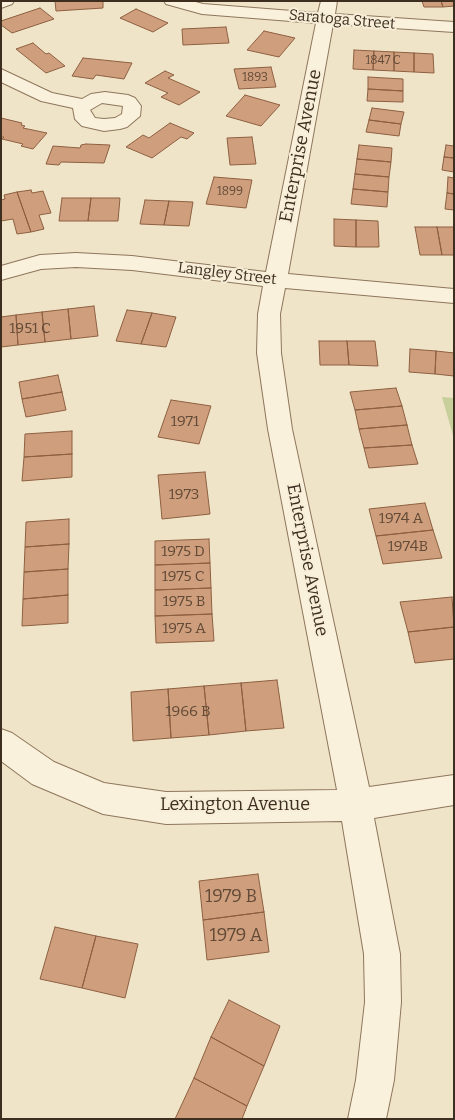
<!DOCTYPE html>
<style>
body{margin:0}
#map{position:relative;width:455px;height:1120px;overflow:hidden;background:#f0e4c8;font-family:Bitter,serif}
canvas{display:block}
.frame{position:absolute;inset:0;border:2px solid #3d2e20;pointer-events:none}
</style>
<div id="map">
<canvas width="455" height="1120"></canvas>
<div class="frame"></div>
</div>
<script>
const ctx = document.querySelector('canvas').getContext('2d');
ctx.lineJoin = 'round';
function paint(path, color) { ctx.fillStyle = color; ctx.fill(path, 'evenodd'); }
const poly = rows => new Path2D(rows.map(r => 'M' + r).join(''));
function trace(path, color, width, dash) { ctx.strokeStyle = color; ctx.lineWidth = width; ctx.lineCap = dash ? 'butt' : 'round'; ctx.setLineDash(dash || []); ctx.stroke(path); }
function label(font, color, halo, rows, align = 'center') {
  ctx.font = font + ' Bitter,serif'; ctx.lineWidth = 4; ctx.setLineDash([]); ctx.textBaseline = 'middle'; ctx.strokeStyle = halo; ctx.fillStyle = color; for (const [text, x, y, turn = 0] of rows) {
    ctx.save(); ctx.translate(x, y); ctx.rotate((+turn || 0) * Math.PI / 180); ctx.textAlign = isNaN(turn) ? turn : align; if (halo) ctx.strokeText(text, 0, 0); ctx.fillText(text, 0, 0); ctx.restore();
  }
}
paint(poly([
 [442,397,454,398,454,439]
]), '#c9cf9b');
const building = poly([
 [55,1,103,1,103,8,56,11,55,1],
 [422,1,441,1,443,7,424,7,422,1],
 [441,1,454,1,454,6,443,7,441,1],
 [40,8,54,19,12,33,1,25,1,21,40,8],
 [136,9,168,23,153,32,120,18,136,9],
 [226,27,229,43,183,45,182,29,226,27],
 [264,31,295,38,279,57,247,50,264,31],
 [33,43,46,54,49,53,65,66,46,73,16,49,33,43],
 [354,50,374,51,373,70,353,69,354,50],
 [374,51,394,52,394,71,373,70,374,51],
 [394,52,414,53,414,72,394,71,394,52],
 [414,53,433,54,434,73,414,72,414,53],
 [83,58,132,63,124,79,96,75,93,79,72,76,83,58],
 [271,67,276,87,239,89,234,69,271,67],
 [165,71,174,75,168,78,200,92,179,105,161,97,168,93,145,83,165,71],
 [368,77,403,79,403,91,368,89,368,77],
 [368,89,403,91,403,102,367,101,368,89],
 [245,95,280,105,261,126,226,116,245,95],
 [372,108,404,112,401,124,369,120,372,108],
 [1,118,22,123,21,125,25,126,23,128,47,133,33,149,21,146,23,144,2,139,4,137,1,137,1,118],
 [369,120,401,124,399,136,366,132,369,120],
 [170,123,194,133,187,139,181,137,152,158,126,147,143,135,149,138,170,123],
 [252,137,256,164,230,165,227,138,252,137],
 [86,144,110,145,104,163,61,162,59,165,46,164,53,146,80,148,81,145,86,144],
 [359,145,392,148,391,162,357,159,359,145],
 [446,145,454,146,454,158,444,157,446,145],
 [444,157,454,158,454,172,442,170,444,157],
 [357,159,391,162,389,177,355,174,357,159],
 [355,174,389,177,388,192,353,189,355,174],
 [214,177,252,180,246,208,206,204,214,177],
 [448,177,454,178,454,194,447,193,448,177],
 [353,189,388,192,387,207,351,204,353,189],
 [31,190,32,193,43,191,51,213,39,215,44,229,31,232,17,192,31,190],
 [17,192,31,232,17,234,13,219,1,221,1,200,5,199,4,195,17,192],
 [447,193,454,194,454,210,445,209,447,193],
 [62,198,91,198,88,221,59,221,62,198],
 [91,198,120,198,118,221,88,221,91,198],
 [145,200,169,201,164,225,140,224,145,200],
 [169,201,193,202,189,226,164,225,169,201],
 [334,219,356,220,356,247,334,246,334,219],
 [356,220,378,221,379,247,356,247,356,220],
 [415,227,437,227,442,255,420,255,415,227],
 [437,227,454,227,454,255,442,255,437,227],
 [94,306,98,336,71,339,68,309,94,306],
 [68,309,71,339,45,342,42,312,68,309],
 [127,310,152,313,141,344,116,341,127,310],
 [42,312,45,342,18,345,16,315,42,312],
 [152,313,176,317,166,347,141,344,152,313],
 [16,315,18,345,1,347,1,317,16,315],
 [319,341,347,341,349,365,320,365,319,341],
 [347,341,375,341,378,366,349,365,347,341],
 [410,349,436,351,435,374,409,372,410,349],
 [436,351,454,353,454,376,435,374,436,351],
 [58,375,62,392,22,399,19,382,58,375],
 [396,388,402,406,355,410,350,392,396,388],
 [62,392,66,410,26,417,22,399,62,392],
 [171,400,211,406,199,444,158,437,171,400],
 [402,406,407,425,359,429,355,410,402,406],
 [407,425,412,445,364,448,359,429,407,425],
 [72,431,72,454,24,457,25,434,72,431],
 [412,445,418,464,369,468,364,448,412,445],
 [72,454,72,477,22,481,24,457,72,454],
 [205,472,210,514,162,519,158,475,205,472],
 [425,503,433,530,376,536,369,509,425,503],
 [69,519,69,544,25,547,26,522,69,519],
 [433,530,442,558,383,564,376,536,433,530],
 [209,539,210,563,155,565,155,541,209,539],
 [69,544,68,569,24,572,25,547,69,544],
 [210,563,211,588,155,590,155,565,210,563],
 [68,569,68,595,23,599,24,572,68,569],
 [211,588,212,614,155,616,155,590,211,588],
 [68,595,68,623,22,626,23,599,68,595],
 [452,597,454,627,408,632,400,602,452,597],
 [212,614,214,641,156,643,155,616,212,614],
 [454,627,454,659,415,663,408,632,454,627],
 [277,680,284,728,246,731,241,683,277,680],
 [241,683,246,731,209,735,204,686,241,683],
 [204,686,209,735,171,738,168,689,204,686],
 [168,689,171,738,133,741,131,692,168,689],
 [258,874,264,912,203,920,199,881,258,874],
 [264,912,269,952,207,960,203,920,264,912],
 [55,927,96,936,82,988,40,979,55,927],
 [96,936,138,944,125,998,82,988,96,936],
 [229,1000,280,1026,264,1066,211,1037,229,1000],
 [211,1037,264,1066,247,1106,194,1078,211,1037],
 [194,1078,247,1106,242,1119,175,1119,194,1078]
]);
paint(building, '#cf9f7d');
trace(building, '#8d5f41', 1);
const minor = poly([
 [1,1,14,1,12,4,1,8,1,1],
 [164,1,192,1,203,4,318,13,321,1,337,1,335,14,454,22,454,32,333,24,288,274,454,289,454,303,285,288,280,314,281,353,292,429,369,787,454,775,454,805,374,818,400,954,401,1002,394,1080,386,1119,348,1119,356,1080,365,1002,364,954,342,821,166,824,103,814,32,784,1,761,1,729,12,733,54,762,104,783,166,792,337,790,268,429,257,353,258,314,263,286,132,270,76,267,41,269,1,280,1,266,40,255,76,253,132,256,266,272,316,23,202,14,166,4,164,1],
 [1,69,52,93,82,99,91,94,105,92,128,95,135,98,141,106,140,116,127,127,120,129,104,131,82,126,75,119,73,108,41,101,1,82,1,69],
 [102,103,123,106,122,114,115,118,104,119,95,118,90,110,102,103]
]);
trace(minor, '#8d765c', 2);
paint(minor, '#faf1dc');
label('12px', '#624a37', null, [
 ["1847 C",383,61],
 ["1893",255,78],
 ["1899",230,192]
]);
label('15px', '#3d2e20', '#f7eed8', [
 ["Saratoga Street",342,20,5],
 ["Langley Street",227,274,7]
]);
label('15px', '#624a37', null, [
 ["1951 C",30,329],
 ["1971",185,422],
 ["1973",184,495],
 ["1974 A",401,519],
 ["1974B",408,547],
 ["1975 D",183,552],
 ["1975 C",183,577],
 ["1975 B",184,602],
 ["1975 A",184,629],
 ["1966 B",188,712]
]);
label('18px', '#3d2e20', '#f7eed8', [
 ["Enterprise Avenue",301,146,-79],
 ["Enterprise Avenue",307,560,79],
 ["Lexington Avenue",235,805]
]);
label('18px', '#624a37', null, [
 ["1979 B",231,897],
 ["1979 A",236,936]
]);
</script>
